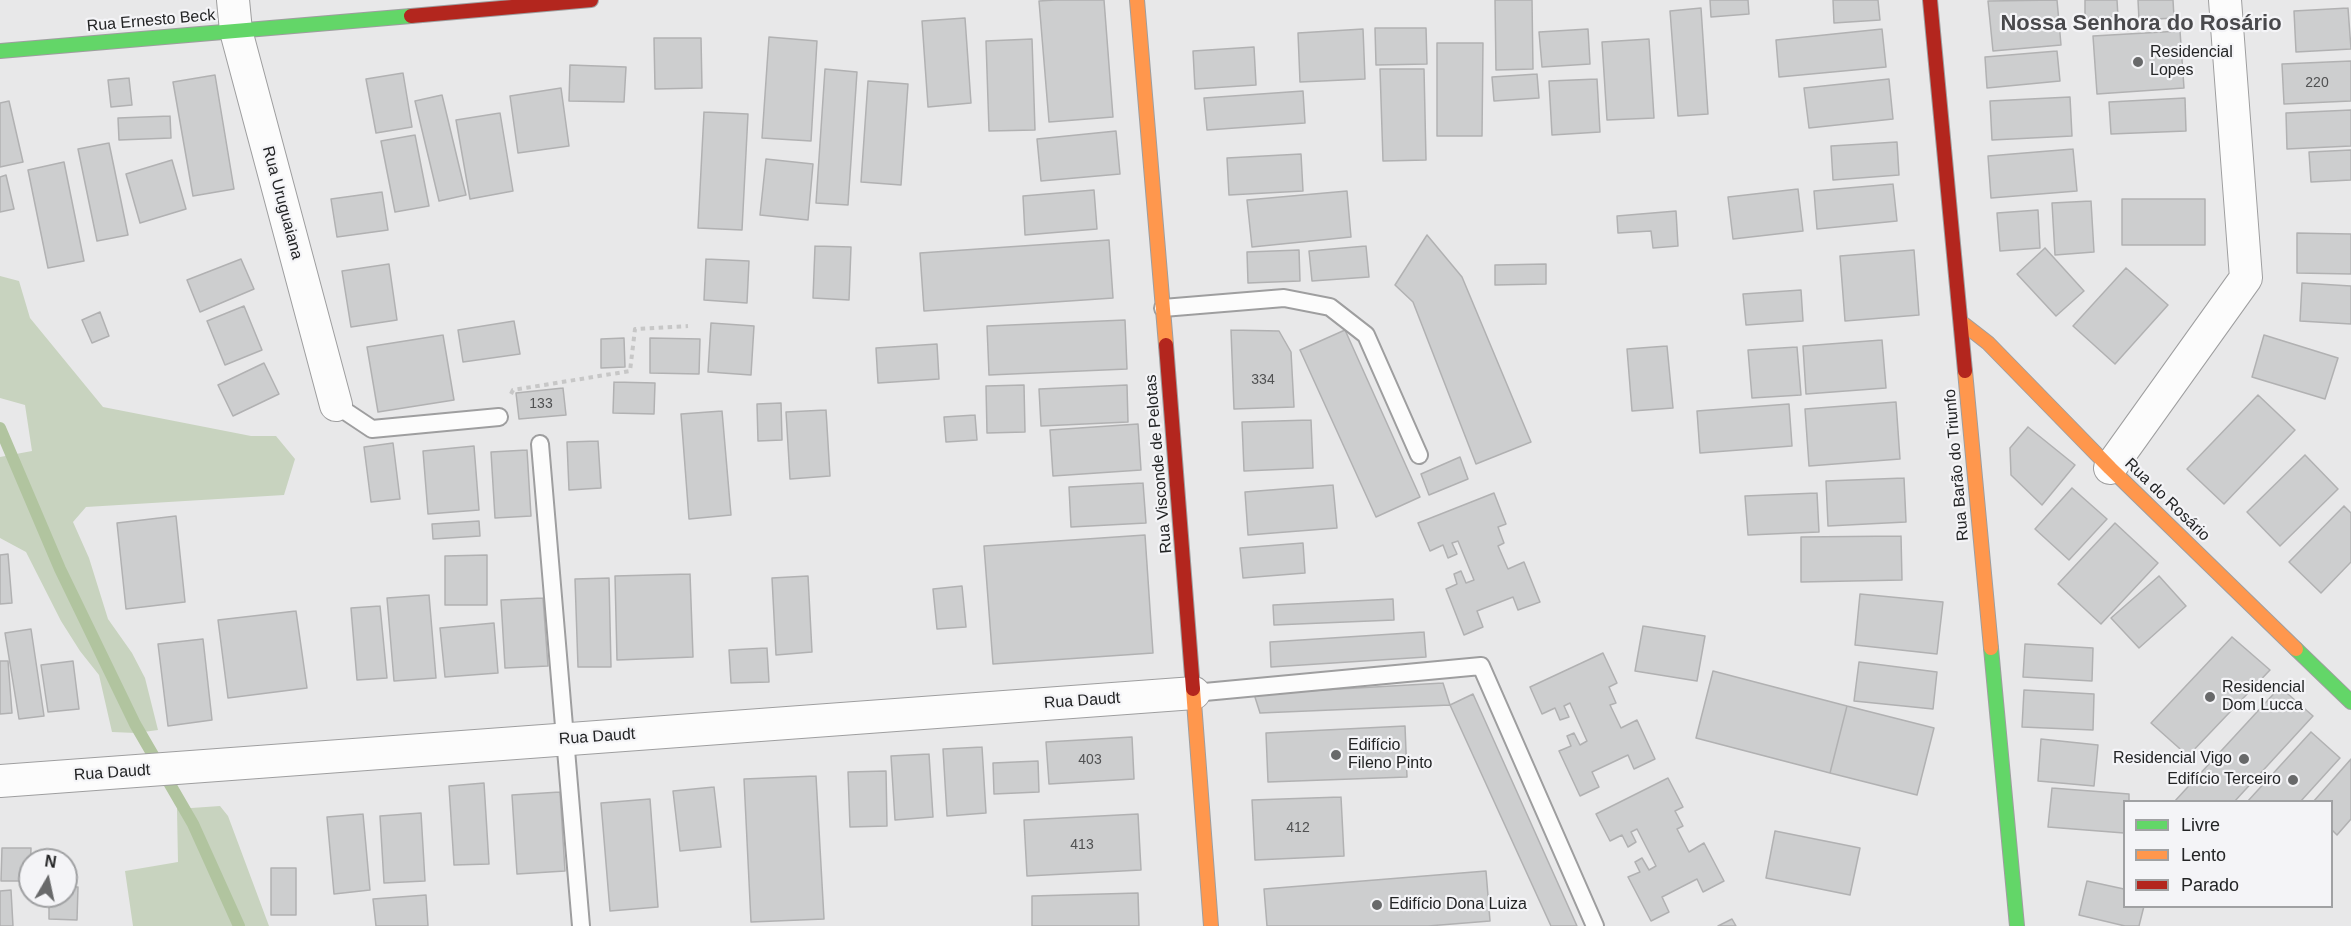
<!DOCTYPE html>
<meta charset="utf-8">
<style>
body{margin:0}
#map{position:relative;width:2351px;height:926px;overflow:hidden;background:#e8e8e9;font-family:Helvetica,sans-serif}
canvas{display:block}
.legend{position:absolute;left:2123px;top:800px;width:210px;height:108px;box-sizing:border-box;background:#f4f4f7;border:2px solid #a0a1a3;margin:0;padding:8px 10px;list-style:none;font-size:18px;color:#232425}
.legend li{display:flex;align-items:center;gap:12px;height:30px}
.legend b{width:30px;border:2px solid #a0a1a3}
.north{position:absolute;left:18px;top:848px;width:60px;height:60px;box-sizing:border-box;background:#f4f4f7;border:2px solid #a0a1a3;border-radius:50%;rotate:9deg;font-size:16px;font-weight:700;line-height:24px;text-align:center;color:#232425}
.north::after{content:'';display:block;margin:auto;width:21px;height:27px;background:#68696a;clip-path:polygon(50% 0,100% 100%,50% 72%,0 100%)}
</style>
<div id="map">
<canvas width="2351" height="926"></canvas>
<ul class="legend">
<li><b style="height:8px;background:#63d668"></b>Livre</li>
<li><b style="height:8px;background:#ff974d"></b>Lento</li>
<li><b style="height:8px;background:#b3261e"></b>Parado</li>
</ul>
<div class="north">N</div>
</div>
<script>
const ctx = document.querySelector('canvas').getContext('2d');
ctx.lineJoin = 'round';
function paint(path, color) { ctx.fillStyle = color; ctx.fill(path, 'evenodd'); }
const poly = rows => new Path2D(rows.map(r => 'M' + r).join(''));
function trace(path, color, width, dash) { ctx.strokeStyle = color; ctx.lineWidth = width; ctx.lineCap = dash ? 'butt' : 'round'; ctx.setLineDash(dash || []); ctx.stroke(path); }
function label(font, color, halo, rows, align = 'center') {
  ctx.font = font + ' Helvetica,sans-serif'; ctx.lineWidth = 4.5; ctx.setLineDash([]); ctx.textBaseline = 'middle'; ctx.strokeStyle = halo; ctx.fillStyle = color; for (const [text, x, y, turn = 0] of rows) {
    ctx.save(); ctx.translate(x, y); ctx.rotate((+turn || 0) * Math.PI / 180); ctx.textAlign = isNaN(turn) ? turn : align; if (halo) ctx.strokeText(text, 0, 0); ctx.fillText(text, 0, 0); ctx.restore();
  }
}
paint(poly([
 [0,276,19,281,30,318,103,407,251,436,276,436,295,459,284,495,86,507,73,522,89,558,108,619,132,653,145,678,158,730,136,733,112,732,99,675,80,651,61,621,26,552,0,538,0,457,32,451,25,405,0,398],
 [220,806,228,816,269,926,133,926,125,871,178,862,177,809]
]), '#c8d3bf');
trace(poly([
 [0,428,60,569,135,724,193,824,239,926]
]), '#b1c49f', 12);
const building = poly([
 [1055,0,1104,0,1113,117,1049,122,1039,1,1055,0],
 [1495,0,1532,0,1533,69,1496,70,1495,0],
 [1710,0,1748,0,1749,14,1711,17,1710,0],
 [1833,0,1878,0,1880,20,1834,23,1833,0],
 [2057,0,2061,45,1993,51,1988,1,2057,0],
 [2085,0,2117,0,2118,17,2085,18,2085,0],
 [2138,0,2173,0,2174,18,2139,20,2138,0],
 [1701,8,1708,114,1678,116,1670,11,1701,8],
 [2348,8,2351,49,2296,52,2294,11,2348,8],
 [965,18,971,103,928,107,922,21,965,18],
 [1375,28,1426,28,1427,64,1376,65,1375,28],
 [1363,29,1365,79,1300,82,1298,33,1363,29],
 [1588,29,1590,64,1542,67,1539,32,1588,29],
 [1882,29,1886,67,1779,77,1776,40,1882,29],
 [2180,31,2184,88,2097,94,2093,36,2180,31],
 [769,37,817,41,811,141,762,138,769,37],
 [654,38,701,38,702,88,655,89,654,38],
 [1032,39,1035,130,989,131,986,41,1032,39],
 [1649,39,1654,118,1607,120,1602,42,1649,39],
 [1437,43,1483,43,1482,136,1437,136,1437,43],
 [1254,47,1256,85,1195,89,1193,51,1254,47],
 [2057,51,2060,81,1987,88,1985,57,2057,51],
 [2351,61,2351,101,2284,104,2282,64,2351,61],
 [570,65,626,67,624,102,569,101,570,65],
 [825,69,857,72,848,205,816,203,825,69],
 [1380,69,1424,69,1426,160,1383,161,1380,69],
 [403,73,412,127,376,133,366,79,403,73],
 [1537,74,1539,98,1494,101,1492,77,1537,74],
 [215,75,234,189,193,196,173,82,215,75],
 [129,78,132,105,111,107,108,80,129,78],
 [1597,79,1600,132,1552,135,1549,81,1597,79],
 [1889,79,1893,119,1809,128,1804,88,1889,79],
 [868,81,908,84,901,185,861,182,868,81],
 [561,88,569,146,518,153,510,96,561,88],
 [1303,91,1305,123,1207,130,1204,98,1303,91],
 [442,95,466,195,439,201,415,101,442,95],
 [2070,97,2072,136,1992,140,1990,101,2070,97],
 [2185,98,2186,131,2111,134,2109,102,2185,98],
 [9,101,23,162,0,167,0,103,9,101],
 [2351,110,2351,146,2287,149,2286,113,2351,110],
 [704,112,748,114,742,230,698,228,704,112],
 [500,113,513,191,470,199,456,120,500,113],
 [170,116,171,138,119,140,118,118,170,116],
 [1116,131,1120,174,1041,181,1037,139,1116,131],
 [415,135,429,206,395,212,381,141,415,135],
 [1897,142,1899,175,1833,180,1831,146,1897,142],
 [109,143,128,235,97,241,78,149,109,143],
 [2073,149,2077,191,1991,198,1988,156,2073,149],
 [2351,150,2351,180,2311,182,2309,152,2351,150],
 [1301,154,1303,191,1229,195,1227,158,1301,154],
 [766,159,813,164,808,220,760,215,766,159],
 [172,160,186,209,140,223,126,174,172,160],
 [64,162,84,261,48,268,28,170,64,162],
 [6,175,14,209,0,212,0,177,6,175],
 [1893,184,1897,221,1817,229,1814,191,1893,184],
 [1798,189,1803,231,1733,239,1728,197,1798,189],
 [1094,190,1097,229,1025,235,1023,196,1094,190],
 [1347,191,1351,237,1252,247,1247,200,1347,191],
 [382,192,388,230,337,237,331,199,382,192],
 [2122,199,2205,199,2205,245,2122,245,2122,199],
 [2091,201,2094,252,2055,255,2052,203,2091,201],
 [2038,210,2040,248,2000,251,1997,213,2038,210],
 [1676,211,1678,246,1653,248,1651,231,1618,233,1617,216,1676,211],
 [2297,233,2351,234,2351,274,2297,273,2297,233],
 [1427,235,1462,277,1531,442,1476,464,1413,302,1395,285,1427,235],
 [1109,240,1113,298,924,311,920,253,1109,240],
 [815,246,851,247,849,300,813,298,815,246],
 [1366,246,1369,277,1312,281,1309,251,1366,246],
 [2045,248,2084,291,2056,316,2017,274,2045,248],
 [1299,250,1300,281,1248,283,1247,252,1299,250],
 [1914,250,1919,315,1845,321,1840,256,1914,250],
 [241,259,254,289,200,312,187,280,241,259],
 [706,259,749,261,747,303,704,300,706,259],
 [389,264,397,320,351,327,342,271,389,264],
 [1546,264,1546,284,1495,285,1495,265,1546,264],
 [2126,268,2168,305,2115,364,2073,326,2126,268],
 [2302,283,2351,286,2351,324,2300,321,2302,283],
 [1801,290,1803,321,1746,325,1743,294,1801,290],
 [244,306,262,350,225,365,207,321,244,306],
 [100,312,109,336,92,343,82,320,100,312],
 [1125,320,1127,369,989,375,987,326,1125,320],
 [514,321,520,354,463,362,458,330,514,321],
 [711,323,754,326,751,375,708,372,711,323],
 [1231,330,1279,331,1291,352,1294,407,1234,409,1231,330],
 [1345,330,1420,497,1376,517,1300,350,1345,330],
 [443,335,454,400,378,412,367,347,443,335],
 [2264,335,2338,358,2325,399,2252,377,2264,335],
 [624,338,625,367,601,368,601,339,624,338],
 [650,338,700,339,699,374,650,373,650,338],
 [1882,340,1886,388,1806,394,1803,346,1882,340],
 [937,344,939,379,878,383,876,348,937,344],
 [1667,346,1673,408,1632,411,1627,349,1667,346],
 [1797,347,1801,395,1752,398,1748,350,1797,347],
 [264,363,279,394,233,416,218,385,264,363],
 [614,382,655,383,654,414,613,413,614,382],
 [1024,385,1025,432,987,433,986,386,1024,385],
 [1127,385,1128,422,1041,426,1039,389,1127,385],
 [563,388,566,415,519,419,516,393,563,388],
 [2258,395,2295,430,2224,504,2187,469,2258,395],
 [1896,402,1900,459,1809,466,1805,409,1896,402],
 [781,403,782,440,758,441,757,404,781,403],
 [1789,404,1792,446,1700,453,1697,411,1789,404],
 [826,410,830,476,790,479,786,412,826,410],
 [722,411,731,515,689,519,681,414,722,411],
 [975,415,977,440,946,442,944,417,975,415],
 [1311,420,1313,468,1244,471,1242,422,1311,420],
 [1138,424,1141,470,1053,476,1050,430,1138,424],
 [2028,427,2075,465,2042,505,2011,475,2010,448,2028,427],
 [598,441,601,488,569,490,567,442,598,441],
 [393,443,400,499,371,502,364,447,393,443],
 [474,446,479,510,428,514,423,451,474,446],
 [527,450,531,516,495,518,491,452,527,450],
 [2305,455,2338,489,2280,546,2247,512,2305,455],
 [1460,457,1468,479,1429,495,1421,474,1460,457],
 [1904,478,1906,522,1828,526,1826,481,1904,478],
 [1143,483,1146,523,1071,527,1069,487,1143,483],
 [1333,485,1337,528,1248,535,1245,492,1333,485],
 [2072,488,2107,519,2069,560,2035,529,2072,488],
 [1494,493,1506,524,1498,527,1504,543,1498,546,1508,569,1524,562,1540,602,1518,610,1513,597,1477,611,1483,627,1464,635,1446,589,1457,584,1454,574,1461,571,1466,583,1474,580,1458,541,1452,543,1457,554,1448,558,1443,545,1430,551,1418,523,1494,493],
 [1817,493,1819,532,1748,535,1745,496,1817,493],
 [2344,506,2351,513,2351,562,2321,593,2289,562,2344,506],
 [176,516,185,602,126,609,117,523,176,516],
 [479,521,480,536,433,539,432,524,479,521],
 [2115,523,2158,563,2101,624,2058,584,2115,523],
 [1145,535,1153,653,993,664,984,546,1145,535],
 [1901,536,1902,580,1801,582,1801,537,1901,536],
 [1303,543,1305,573,1243,578,1240,548,1303,543],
 [8,554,12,603,0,604,0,555,8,554],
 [487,555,487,605,445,605,445,556,487,555],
 [690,574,693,657,617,660,615,576,690,574],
 [808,576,812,652,776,655,772,578,808,576],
 [2159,576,2186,606,2139,648,2111,618,2159,576],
 [609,578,611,667,578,667,575,579,609,578],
 [962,586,966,627,937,629,933,589,962,586],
 [1860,594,1943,602,1937,654,1855,645,1860,594],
 [429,595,436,678,394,681,387,598,429,595],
 [543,598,548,666,505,668,501,600,543,598],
 [1393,599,1394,620,1274,625,1273,605,1393,599],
 [380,606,387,678,357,680,351,608,380,606],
 [296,611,307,688,228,698,218,620,296,611],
 [494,623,498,673,445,677,440,628,494,623],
 [1643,626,1705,636,1697,681,1635,671,1643,626],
 [31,629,44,716,19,719,5,633,31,629],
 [1424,632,1426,657,1271,667,1270,642,1424,632],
 [2232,637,2270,670,2188,756,2151,723,2232,637],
 [203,639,212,720,168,726,158,644,203,639],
 [2025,644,2093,648,2092,681,2023,677,2025,644],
 [767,648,769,682,731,683,729,650,767,648],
 [1603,653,1617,683,1609,687,1616,703,1610,705,1621,728,1637,720,1655,759,1634,769,1628,755,1592,772,1599,787,1580,796,1559,751,1571,746,1567,736,1574,733,1580,745,1587,741,1570,703,1564,706,1569,717,1560,720,1555,708,1542,714,1530,687,1603,653],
 [0,661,8,661,12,713,0,714,0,661],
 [73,661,79,709,48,712,41,665,73,661],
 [1859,662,1937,672,1933,709,1854,701,1859,662],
 [1713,671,1847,706,1830,773,1696,738,1713,671],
 [1443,683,1450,705,1260,713,1254,694,1443,683],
 [2280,687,2313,716,2234,802,2174,802,2280,687],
 [2024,690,2094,694,2093,730,2022,727,2024,690],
 [1473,694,1577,926,1551,926,1450,705,1473,694],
 [1847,706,1934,728,1917,795,1830,773,1847,706],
 [1405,726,1407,777,1268,782,1266,733,1405,726],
 [2311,732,2340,758,2300,802,2247,802,2311,732],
 [1132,737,1134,779,1049,784,1046,742,1132,737],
 [2041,739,2098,745,2094,786,2038,781,2041,739],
 [982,747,986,813,947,816,943,749,982,747],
 [929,754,933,817,895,820,891,756,929,754],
 [2351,759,2351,819,2337,835,2332,830,2332,802,2313,802,2351,759],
 [1038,761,1039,792,994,794,993,763,1038,761],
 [886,771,887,826,850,827,848,772,886,771],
 [816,776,824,919,751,922,744,779,816,776],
 [1668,778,1683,807,1675,811,1683,826,1677,829,1689,852,1704,843,1724,881,1703,892,1697,879,1662,897,1669,912,1651,921,1628,877,1640,872,1635,862,1642,858,1649,870,1656,866,1637,829,1631,832,1636,842,1628,847,1622,835,1610,841,1596,814,1668,778],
 [484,783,489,864,454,865,449,786,484,783],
 [714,787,721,847,680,851,673,791,714,787],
 [2052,788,2129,794,2129,802,2124,802,2124,833,2048,827,2052,788],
 [560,792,565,871,517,874,512,795,560,792],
 [1341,797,1344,856,1255,860,1252,800,1341,797],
 [650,799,658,907,610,911,601,803,650,799],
 [421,813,425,881,384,883,380,816,421,813],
 [363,814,370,890,334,894,327,817,363,814],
 [1138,814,1141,870,1027,876,1024,820,1138,814],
 [1775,831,1860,848,1850,895,1766,878,1775,831],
 [2,848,31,848,30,881,1,881,2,848],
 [271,868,296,868,296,915,271,915,271,868],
 [1486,871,1490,921,1428,926,1267,926,1264,889,1486,871],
 [2087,881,2124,889,2124,906,2144,906,2139,926,2125,926,2079,915,2087,881],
 [66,887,78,887,77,920,49,919,49,896,66,896,66,887],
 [11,890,13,926,0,926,0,891,11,890],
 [1138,893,1139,926,1032,926,1032,896,1138,893],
 [426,895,428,926,376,926,373,899,426,895],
 [1732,919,1736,926,1718,926,1732,919]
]);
paint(building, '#cdcecf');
trace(building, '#b1b1b2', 1.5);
const lane = poly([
 [1163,308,1284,298,1330,307,1366,335,1419,455],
 [336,405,372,429,499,417],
 [540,444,581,926],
 [1194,693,1481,666,1595,926]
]);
const street = poly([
 [233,0,236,31,336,405],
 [2110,468,2246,278,2225,0],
 [0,781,1194,693]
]);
const fast = poly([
 [0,51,411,16],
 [1991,648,2017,926],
 [2296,649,2351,702]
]);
const slow = poly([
 [1137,0,1166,345],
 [1961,322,1988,343,2110,468,2296,649],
 [1965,371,1991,648],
 [1193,689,1211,926]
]);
const jam = poly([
 [1930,0,1965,371],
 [411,16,591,0],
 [1166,345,1193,689]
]);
trace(lane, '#9e9e9f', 20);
trace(street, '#9e9e9f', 34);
trace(fast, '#9e9e9f', 16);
trace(slow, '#9e9e9f', 16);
trace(jam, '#9e9e9f', 16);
trace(poly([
 [511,394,513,390,630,371,635,329,688,326]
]), '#c7c7c7', 4, [4.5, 4.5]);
trace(lane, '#fcfcfc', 16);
trace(street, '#fcfcfc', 32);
trace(fast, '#63d668', 14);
trace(slow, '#ff974d', 14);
trace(jam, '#b3261e', 14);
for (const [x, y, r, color] of [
 [2138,62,6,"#68696a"],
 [2210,697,6,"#68696a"],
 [1336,755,6,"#68696a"],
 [2244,759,6,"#68696a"],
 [2293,780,6,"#68696a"],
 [1377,905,6,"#68696a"]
]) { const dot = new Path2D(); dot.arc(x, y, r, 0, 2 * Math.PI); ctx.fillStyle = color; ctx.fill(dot); trace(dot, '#f4f4f7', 2); }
label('14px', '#505152', null, [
 ["220",2317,83],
 ["334",1263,380],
 ["133",541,404],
 ["403",1090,760],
 ["412",1298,828],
 ["413",1082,845]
]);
label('16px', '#232425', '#f4f4f7', [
 ["Rua Ernesto Beck",151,21,-5],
 ["Rua Uruguaiana",282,203,75],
 ["Rua Visconde de Pelotas",1159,464,-95],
 ["Rua Barão do Triunfo",1957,465,-95],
 ["Rua do Rosário",2167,500,44],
 ["Rua Daudt",1082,701,-4],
 ["Rua Daudt",597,737,-4],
 ["Rua Daudt",112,773,-4]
]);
label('16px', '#232425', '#f4f4f7', [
 ["Residencial",2150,53],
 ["Lopes",2150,71],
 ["Residencial",2222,688],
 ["Dom Lucca",2222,706],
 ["Edifício",1348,746],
 ["Fileno Pinto",1348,764],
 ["Residencial Vigo",2232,759,"right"],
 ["Edifício Terceiro",2281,780,"right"],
 ["Edifício Dona Luiza",1389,905]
], 'left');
label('bold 22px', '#49494c', '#f4f4f7', [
 ["Nossa Senhora do Rosário",2141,24]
]);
</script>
